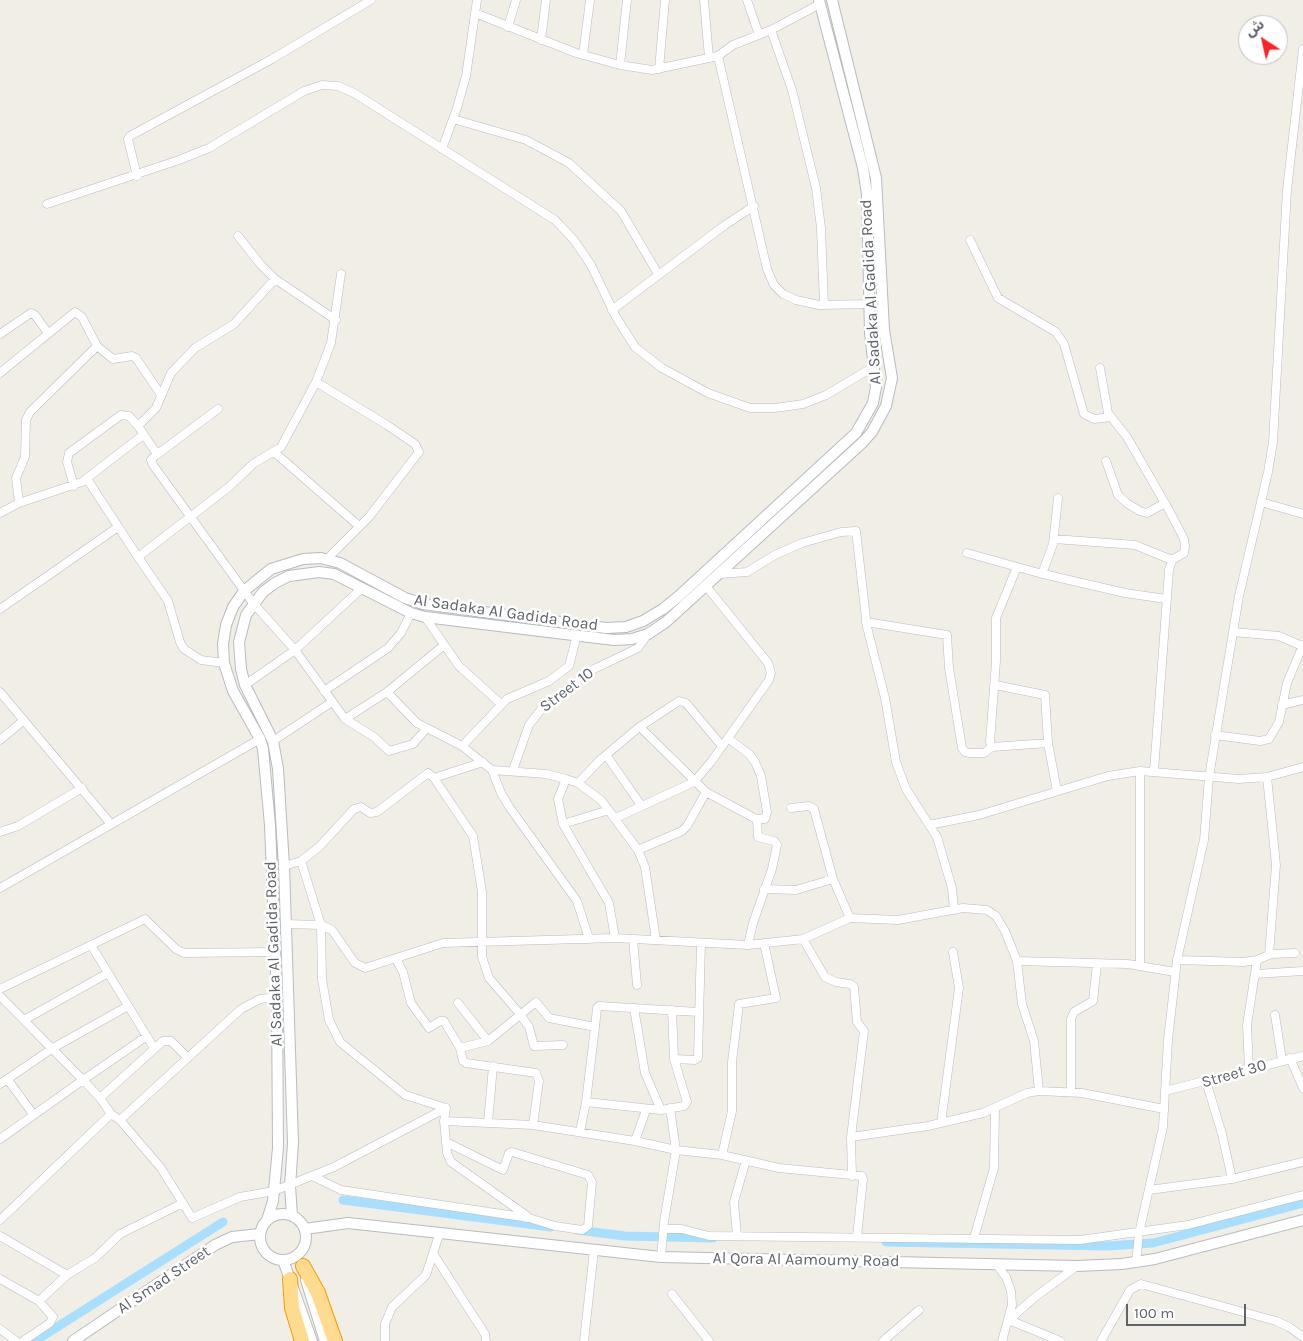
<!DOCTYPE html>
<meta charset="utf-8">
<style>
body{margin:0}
#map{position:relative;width:1303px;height:1341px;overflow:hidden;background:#f1eee6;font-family:Karla,"Noto Sans Arabic",sans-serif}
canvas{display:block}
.north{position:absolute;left:1238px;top:15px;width:50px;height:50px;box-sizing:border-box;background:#fff;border:1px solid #bec1c3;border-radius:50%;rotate:325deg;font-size:14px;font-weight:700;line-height:20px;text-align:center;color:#5d6368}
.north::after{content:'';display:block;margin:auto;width:18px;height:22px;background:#fb2422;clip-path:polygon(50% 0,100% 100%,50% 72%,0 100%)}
.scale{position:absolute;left:1126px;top:1304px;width:120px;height:22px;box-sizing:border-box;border:2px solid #5d6368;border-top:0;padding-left:6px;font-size:15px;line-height:18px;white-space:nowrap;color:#5d6368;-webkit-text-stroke:4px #fff;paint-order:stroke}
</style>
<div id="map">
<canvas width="1303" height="1341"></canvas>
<div class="north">ش</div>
<div class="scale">100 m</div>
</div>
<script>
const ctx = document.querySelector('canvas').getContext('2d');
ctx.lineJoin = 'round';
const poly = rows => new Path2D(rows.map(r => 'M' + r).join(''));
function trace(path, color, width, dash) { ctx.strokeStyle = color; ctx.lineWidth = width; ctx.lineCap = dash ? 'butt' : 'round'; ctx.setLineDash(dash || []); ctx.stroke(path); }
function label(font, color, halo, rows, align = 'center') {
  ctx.font = font + ' Karla,sans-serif'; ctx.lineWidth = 5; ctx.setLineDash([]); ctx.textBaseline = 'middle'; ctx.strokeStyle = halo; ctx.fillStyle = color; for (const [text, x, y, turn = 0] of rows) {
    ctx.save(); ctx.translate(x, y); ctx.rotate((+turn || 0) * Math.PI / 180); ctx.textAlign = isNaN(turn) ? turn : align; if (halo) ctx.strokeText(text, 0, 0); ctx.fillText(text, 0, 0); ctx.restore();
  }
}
trace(poly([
 [343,1200,551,1227],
 [577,1230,625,1236,713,1238],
 [886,1242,1107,1246,1153,1243,1303,1203],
 [35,1341,223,1222]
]), '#a8dfff', 9);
const street = poly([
 [704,0,709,58],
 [747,0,759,35],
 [475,13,576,53,620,65,652,70,718,56,733,45,771,30,820,4],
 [508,27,516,0],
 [771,30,792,90,816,188,821,228,824,305],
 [541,40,546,0],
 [583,55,590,0],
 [718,56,767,269,774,285,783,294,796,300,819,305,871,304],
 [620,65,627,0],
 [659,69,665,0],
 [453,119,526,140,569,163,621,211,658,274],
 [442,149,457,108,466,76,477,0],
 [137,176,128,139,130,136,272,59,371,0],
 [47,204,179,160,209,148,304,91,322,85,338,86,354,93,555,220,574,240,591,265,616,317,635,347,662,368,708,393,750,408,775,408,803,404,826,395,875,366],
 [238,236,261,265,275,279,336,320],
 [970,240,998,298,1056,332,1064,344,1084,414,1094,419,1111,417],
 [612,310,725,225,754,206],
 [0,334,31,313,35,315,48,333],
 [1100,368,1108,413,1127,437,1170,512,1184,539,1185,546,1184,553,1172,560,1169,570,1154,771],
 [0,373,75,312,82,317,97,346,113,359,132,356,136,358,161,395],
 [316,382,387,425,415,444,419,452,369,517,327,559],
 [218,409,155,456,151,460,153,465,253,603,295,650,345,719,387,692,443,646],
 [274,452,359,526],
 [157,454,138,426,156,408,171,373,195,348,234,324,275,279],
 [1106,461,1118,495,1128,504,1140,511,1147,513,1165,503],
 [87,479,138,557,229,487,253,464,281,447,316,382,331,343,341,274],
 [74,486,67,462,69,453,121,415,129,416,138,426],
 [1261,502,1303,514],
 [19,503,16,478,25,457,26,420,30,412,97,346],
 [0,513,19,503,82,482,143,435],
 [1054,539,1135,545,1172,560],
 [967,553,1039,573,1125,593,1166,599],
 [138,557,168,601,180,642,184,649,201,660,224,663],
 [1017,567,996,618,996,661,990,742,992,747,1048,743],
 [720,574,747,572,775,555,802,543,841,532,856,531,867,627,885,698,896,762,906,789,937,837,952,888,954,910],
 [1042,574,1053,544,1058,498],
 [0,609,118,527],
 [425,617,459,666,501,704],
 [866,622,947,635,949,668,962,748,965,752,970,753,984,753,992,747],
 [1233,632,1279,636,1302,646],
 [245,685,295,650,362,588],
 [995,685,1045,695,1048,743,1057,791],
 [324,691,388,648,401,633,411,613],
 [0,692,111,824],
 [387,692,417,723,462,746,492,770,546,774,566,779,578,783,601,800,638,850,645,867,656,940],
 [1282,705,1303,700],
 [345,719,374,737,389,751,413,744,426,729],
 [640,727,706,792,756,819,765,819,767,812,761,776,755,762,749,754,728,738],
 [1215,735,1260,741,1269,739,1279,722,1287,683,1303,645],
 [0,740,24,720],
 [273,741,332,702],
 [462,746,507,699,549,681,569,666,577,635],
 [606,755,641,805],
 [483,762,434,778,428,773,377,812,370,813,361,807,354,809,319,847,301,861,321,925,322,979,329,1020,340,1042,405,1095,446,1108,444,1121,533,1125,635,1141,676,1150,722,1155,779,1168,862,1176,863,1179,857,1237],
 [492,770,501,793,510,808,577,901,589,939],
 [513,770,529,725,543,707,594,669,638,648,648,634],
 [1267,777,1276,865,1269,955],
 [434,778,473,836,482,892,482,957,489,978,520,1014,529,1027,534,1046,563,1045],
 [566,779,558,799,563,824,609,903,615,938],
 [578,783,600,760,638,728,679,701,686,703,722,746],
 [791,808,809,806,814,809,833,879,850,918],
 [616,818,694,782,711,762,769,680,771,673,768,663,706,586],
 [563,824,609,810],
 [929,825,979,815,1108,776,1140,771,1239,779,1267,777,1303,767],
 [0,832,18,826,82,788],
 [638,850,682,831,687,826,706,792],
 [284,866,301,861],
 [0,888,260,739],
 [764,889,796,890,833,879],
 [285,924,321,925,332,930,355,963,365,968,443,943,615,938,748,945,803,939,850,918,898,920,963,908,987,910,996,916,1005,931,1017,961,1022,1004,1034,1041,1039,1091],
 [633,939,637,985],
 [803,939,825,977,836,982,850,984,854,987,857,1022,864,1031,851,1137],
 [91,945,154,1048],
 [748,945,753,923,772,869,777,845,774,841,758,837,757,820],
 [396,959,403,972,411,1003,429,1028,440,1021,444,1021,460,1048,463,1061,466,1063,536,1073,539,1081,533,1125],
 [1177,960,1244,962,1257,960,1271,954,1295,953],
 [1017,961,1128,964,1175,972],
 [1140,966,1140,771],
 [1256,974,1303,971],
 [0,989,145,919,176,949,184,953,275,952],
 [0,996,83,1080,0,1139],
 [458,1003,488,1041],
 [634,1008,645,1073,661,1110],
 [1275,1015,1282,1060],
 [24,1020,108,973],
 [147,1036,83,1080,100,1098,111,1114,120,1120,161,1168,192,1218,240,1197,274,1191,334,1167,446,1108],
 [460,1048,488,1041,536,1002,549,1018,595,1027,597,1008,599,1006,698,1012],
 [1290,1058,1303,1088],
 [674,1059,695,1060,698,1058,701,943],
 [1249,1069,1247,1025,1257,960],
 [8,1080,33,1114],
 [1206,1081,1222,1134,1232,1179],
 [0,1084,53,1048,128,1006],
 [1165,1091,1303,1056],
 [1071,1092,1071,1019,1074,1012,1093,1001,1097,964],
 [100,1098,163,1041,171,1041,188,1058],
 [586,1102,595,1027],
 [120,1120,241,1009,260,999,277,997],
 [444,1121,447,1153,451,1162,527,1216],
 [488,1123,493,1066],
 [941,1123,959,988,953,952],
 [580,1132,586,1102,661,1110,684,1106,687,1102,674,1059,672,1010],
 [635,1141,646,1110],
 [722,1155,732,1111,732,1062,739,1004,776,998,764,943],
 [312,1176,341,1190,529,1218,555,1226,582,1230,588,1226,592,1182,588,1175,512,1152,509,1153,503,1170,446,1142],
 [852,1176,851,1137,928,1126,983,1113,1027,1093,1039,1091,1082,1093,1164,1109],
 [1149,1190,1232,1179,1303,1162],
 [0,1220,111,1114],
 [664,1229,682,1229,709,1236,1080,1240,1188,1225,1303,1195],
 [0,1236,67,1275],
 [737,1236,734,1202,746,1160],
 [974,1238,994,1168,995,1108],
 [434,1255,485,1334,486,1341],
 [661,1257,664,1222,676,1150,670,1108],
 [1136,1263,1139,1233,1163,1127,1168,1040,1177,960,1204,840,1209,777,1239,596,1268,472,1273,442,1287,190,1303,49],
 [997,1265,1006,1277,1011,1291,1012,1305,1002,1341],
 [0,1279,39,1301,53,1317,50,1323,23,1341],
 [672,1294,709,1341],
 [39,1301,67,1275,95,1258,120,1234,181,1204],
 [1009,1320,1035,1297,1077,1266],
 [1009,1320,1060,1341],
 [0,1329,16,1341],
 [385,1341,385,1324,392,1307,426,1275,439,1235],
 [584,1341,594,1250],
 [883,1341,919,1310],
 [1101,1341,1130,1290,1141,1284,1276,1321,1289,1327,1303,1337]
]);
const secondary = poly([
 '260 1237a23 23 0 1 1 46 0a23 23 0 1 1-46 0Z',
 [292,1215,290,1186,293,1143,284,866,278,769,273,741,245,685,241,669,239,642,246,615,263,592,275,583,289,576,319,572,334,574,411,613,425,617,614,640,632,639,648,634,666,622,862,443,872,432,886,406,892,378,884,330,876,178,832,0],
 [267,1220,273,1201,278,1148,277,997,270,825,263,749,260,739,233,691,224,663,223,644,226,625,233,607,244,591,271,569,303,559,321,558,340,563,405,598,423,604,606,628,626,627,643,621,663,609,679,596,856,433,873,403,876,387,870,333,867,194,863,168,819,0],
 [305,1229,348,1223,661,1257,1077,1266,1122,1264,1155,1259,1303,1220],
 [283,1260,312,1341],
 [306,1280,325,1341],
 [73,1341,215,1245,232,1237,260,1234]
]);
const highway = poly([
 [303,1266,318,1293,335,1341],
 [290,1279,292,1308,302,1341]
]);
trace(street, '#b8bcc1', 9);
trace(secondary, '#b7bcc1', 12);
trace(highway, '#f79a00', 16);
trace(street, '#fff', 8);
trace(secondary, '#fff', 10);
trace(highway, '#ffdb8f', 14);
label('16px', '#5d6368', '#fff', [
 ["Al Sadaka Al Gadida Road",871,292,-93],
 ["Al Sadaka Al Gadida Road",506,613,8],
 ["Street 10",567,690,-37],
 ["Al Sadaka Al Gadida Road",274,954,-92],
 ["Street 30",1234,1074,-16],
 ["Al Qora Al Aamoumy Road",806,1260,1],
 ["Al Smad Street",164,1280,-34]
]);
</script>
